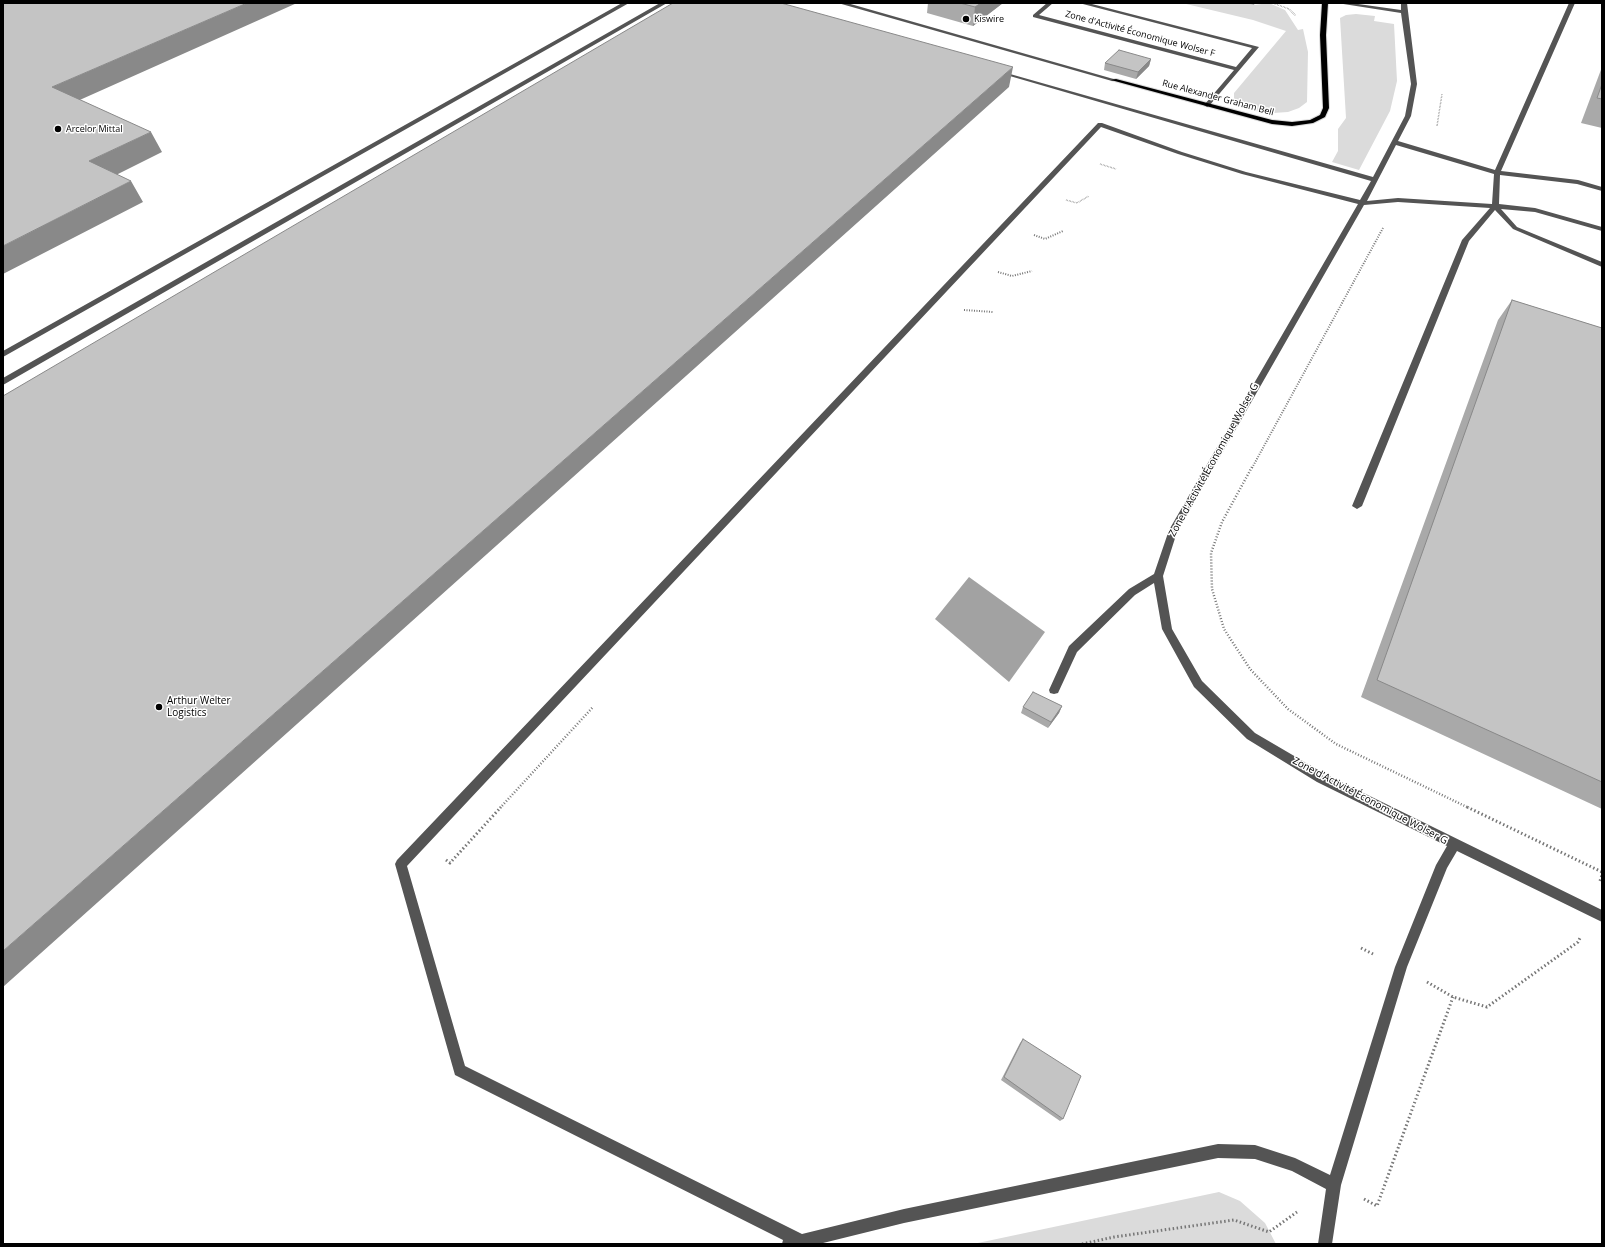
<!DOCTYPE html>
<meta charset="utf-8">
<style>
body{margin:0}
#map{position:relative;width:1605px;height:1247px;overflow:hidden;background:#fff;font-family:"Open Sans",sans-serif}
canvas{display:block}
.frame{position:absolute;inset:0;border:4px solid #000;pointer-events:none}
</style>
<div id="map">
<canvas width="1605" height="1247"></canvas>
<div class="frame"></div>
</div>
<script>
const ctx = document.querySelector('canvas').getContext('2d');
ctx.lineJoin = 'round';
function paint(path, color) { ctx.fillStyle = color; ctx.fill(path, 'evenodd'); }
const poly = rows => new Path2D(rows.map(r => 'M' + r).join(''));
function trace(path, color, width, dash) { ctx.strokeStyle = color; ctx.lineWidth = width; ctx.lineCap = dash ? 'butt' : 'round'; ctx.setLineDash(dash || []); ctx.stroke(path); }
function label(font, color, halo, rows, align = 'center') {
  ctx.font = font + ' "Open Sans",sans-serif'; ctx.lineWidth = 3; ctx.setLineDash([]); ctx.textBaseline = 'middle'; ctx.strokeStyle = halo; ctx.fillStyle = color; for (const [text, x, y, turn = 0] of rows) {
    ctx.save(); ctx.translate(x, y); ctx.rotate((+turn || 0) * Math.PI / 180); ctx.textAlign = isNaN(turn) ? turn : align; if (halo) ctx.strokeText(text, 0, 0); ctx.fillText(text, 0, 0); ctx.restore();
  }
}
paint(poly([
 [1182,3,1245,3,1254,5,1269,3,1285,10,1298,30,1303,29,1308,52,1307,102,1299,108,1288,112,1273,113,1255,111,1242,106,1234,99,1234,93,1286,31,1253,20],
 [1356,14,1375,16,1374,21,1394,24,1397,81,1390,111,1359,170,1332,162,1338,151,1338,129,1346,118,1340,18,1346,15],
 [1219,1192,1240,1201,1265,1223,1276,1244,973,1244]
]), '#dbdbdb');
paint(poly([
 [969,577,1045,632,1009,682,935,619]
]), '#a2a2a2');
const major = poly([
 [1322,3,1328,3,1326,35,1329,108,1325,117,1313,123,1292,126,1272,124,1111,80,1116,79,1272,120,1292,122,1310,120,1320,115,1323,108,1320,35,1322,3]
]);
trace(major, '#dbdbdb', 2);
trace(poly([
 [1273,3,1289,9,1296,16],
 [1437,126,1442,94],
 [1100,164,1116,169],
 [1066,200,1077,203,1089,196]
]), '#767676', 1.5, [0.5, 1]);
trace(poly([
 [1034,235,1045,239,1063,231],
 [998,272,1012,276,1032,271],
 [964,310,993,312],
 [1252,468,1383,228]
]), '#767676', 2, [1, 1.5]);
trace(poly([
 [1252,467,1222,522,1211,553,1212,589,1224,629,1250,669,1288,709,1336,744,1469,808],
 [500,808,593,707]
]), '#767676', 2.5, [1, 2]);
trace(poly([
 [1467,807,1602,872],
 [446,860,450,863,501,807],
 [1600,881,1602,875],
 [1361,948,1373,954],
 [1427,982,1453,997,1487,1007,1578,942,1580,938],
 [1364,1199,1377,1206,1453,997],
 [1082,1244,1114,1237,1234,1220,1269,1232,1297,1212]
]), '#767676', 3, [1.5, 2.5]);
paint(poly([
 [622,3,629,3,3,357,3,351,622,3],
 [660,3,667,3,3,385,3,378,660,3],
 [838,3,847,3,1117,80,1112,81,838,3],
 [1047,3,1053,3,1039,15,1236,67,1252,48,1079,3,1088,3,1259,47,1209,106,1207,107,1204,105,1205,104,1234,70,1033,17,1033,15,1047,3],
 [1337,3,1351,3,1401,10,1401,3,1407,3,1417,84,1411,116,1398,141,1495,170,1569,3,1575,3,1501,171,1578,180,1602,187,1602,191,1577,184,1500,175,1499,204,1535,208,1602,227,1602,231,1535,212,1501,209,1517,227,1602,262,1602,267,1513,229,1495,210,1469,241,1362,506,1357,509,1352,506,1462,240,1490,208,1398,202,1364,205,1177,532,1163,576,1172,629,1202,681,1255,733,1325,774,1602,910,1602,922,1457,851,1447,868,1407,967,1341,1185,1332,1244,1318,1244,1326,1189,1292,1171,1255,1159,1218,1158,904,1223,819,1244,782,1244,783,1240,455,1075,395,864,397,860,1098,123,1102,123,1182,152,1246,172,1360,200,1371,181,996,72,996,70,1373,177,1405,116,1411,84,1401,13,1337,3],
 [1101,127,1178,154,1242,174,1358,204,1169,530,1154,574,1129,589,1069,646,1049,690,1050,693,1054,694,1058,693,1077,652,1135,595,1154,583,1162,629,1194,687,1247,739,1317,782,1447,846,1436,865,1395,967,1330,1175,1295,1158,1255,1145,1218,1144,904,1209,802,1234,465,1066,407,866,1101,127],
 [1396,145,1494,174,1492,204,1398,198,1367,201,1396,145]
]), '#545454');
paint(major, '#000');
paint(poly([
 [928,3,1003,3,973,26,927,13],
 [1245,3,1255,3,1254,5],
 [1151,59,1149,66,1136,79,1104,70,1105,63],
 [1602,67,1602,128,1581,123],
 [1512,300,1602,328,1602,809,1361,697,1498,320],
 [1062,706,1059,713,1048,728,1021,713,1023,707],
 [1023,1039,1063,1119,1060,1121,1001,1080,1020,1043]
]), '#a9a9a9');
paint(poly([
 [247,3,297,3,64,107,52,87],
 [981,3,1003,3,973,26,975,7],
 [1151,59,1149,66,1136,79,1138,72],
 [1013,67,1009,87,3,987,3,951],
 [151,132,162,152,102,182,89,161],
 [131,181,143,202,3,274,3,246],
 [1062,706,1059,713,1048,728,1051,722]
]), '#898989');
const building = poly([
 [3,3,247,3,52,87,151,132,89,161,131,181,3,246,3,3],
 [673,3,781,3,1013,67,3,951,3,396,673,3],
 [960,3,981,3,975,7,960,3],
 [1119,50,1151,59,1138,72,1105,63,1119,50],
 [1602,84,1602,99,1597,98,1602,84],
 [1512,300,1602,328,1602,782,1377,680,1512,300],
 [1033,692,1062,706,1051,722,1023,707,1033,692],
 [1023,1039,1081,1076,1063,1119,1004,1077,1023,1039]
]);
paint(building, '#c4c4c4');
trace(building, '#898989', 1);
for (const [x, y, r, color] of [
 [966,19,4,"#000"],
 [58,129,4,"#000"],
 [159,707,4,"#000"]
]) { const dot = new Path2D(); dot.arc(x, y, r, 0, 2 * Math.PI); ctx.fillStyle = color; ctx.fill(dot); trace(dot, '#fff', 1.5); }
label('9px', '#000', '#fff', [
 ["Kiswire",974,19],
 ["Arcelor Mittal",66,129]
], 'left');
label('9px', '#000', '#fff', [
 ["Zone d'Activité Économique Wolser F",1140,34,15],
 ["Rue Alexander Graham Bell",1218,98,15]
]);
label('10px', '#000', '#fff', [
 ["Zone d'Activité Économique Wolser G",1214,460,-61],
 ["Zone d'Activité Économique Wolser G",1370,801,28]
]);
label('10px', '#000', '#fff', [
 ["Arthur Welter",167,701],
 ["Logistics",167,713]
], 'left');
</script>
